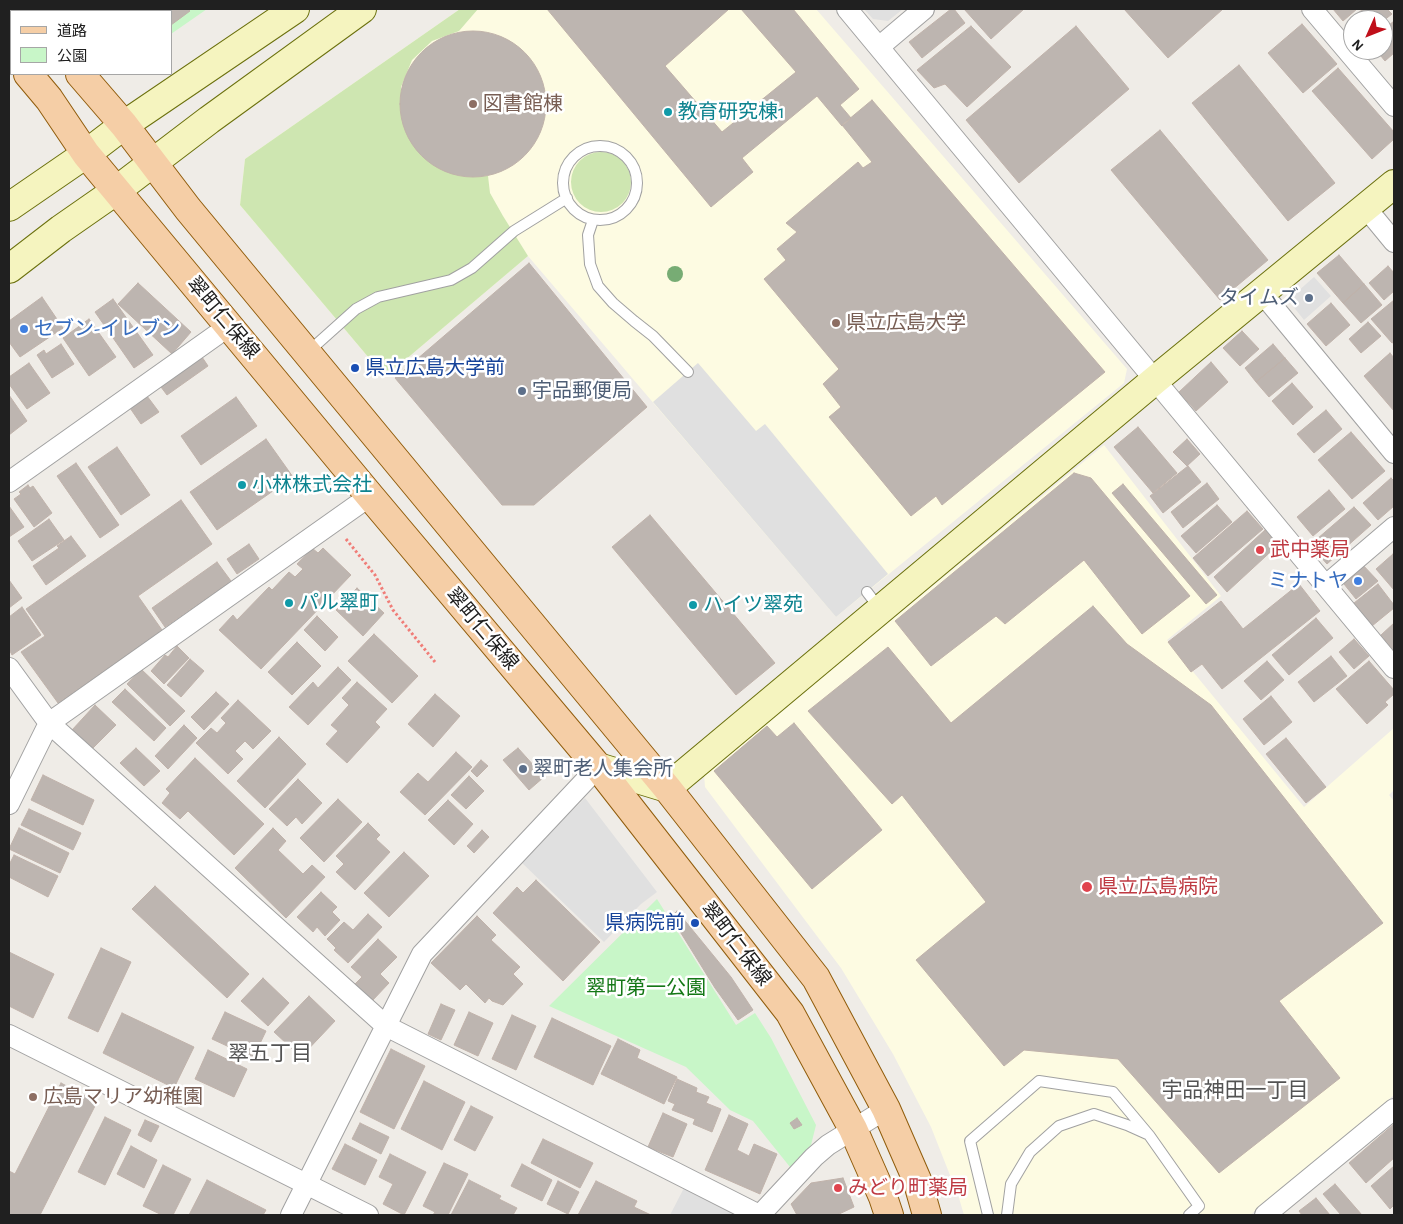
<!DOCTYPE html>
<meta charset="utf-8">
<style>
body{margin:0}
#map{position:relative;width:1403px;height:1224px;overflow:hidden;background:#efece7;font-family:"Alegreya Sans","Noto Sans JP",sans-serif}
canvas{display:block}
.frame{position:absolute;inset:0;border:10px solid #202020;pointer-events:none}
.legend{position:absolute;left:10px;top:10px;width:162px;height:65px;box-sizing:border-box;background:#fff;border:1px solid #a6a6a6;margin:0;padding:6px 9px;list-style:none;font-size:15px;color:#202020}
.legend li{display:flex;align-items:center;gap:10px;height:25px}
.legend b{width:25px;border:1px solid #a6a6a6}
.north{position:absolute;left:1343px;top:10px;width:50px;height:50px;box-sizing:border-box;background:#fff;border:1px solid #a6a6a6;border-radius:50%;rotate:226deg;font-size:14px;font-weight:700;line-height:20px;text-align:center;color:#202020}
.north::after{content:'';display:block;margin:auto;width:18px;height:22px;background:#c00f1a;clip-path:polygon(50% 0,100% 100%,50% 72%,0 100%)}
</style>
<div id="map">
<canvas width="1403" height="1224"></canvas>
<div class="frame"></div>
<ul class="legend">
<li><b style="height:6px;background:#f5cea6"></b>道路</li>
<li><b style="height:14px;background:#c8f6c8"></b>公園</li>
</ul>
<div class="north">N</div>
</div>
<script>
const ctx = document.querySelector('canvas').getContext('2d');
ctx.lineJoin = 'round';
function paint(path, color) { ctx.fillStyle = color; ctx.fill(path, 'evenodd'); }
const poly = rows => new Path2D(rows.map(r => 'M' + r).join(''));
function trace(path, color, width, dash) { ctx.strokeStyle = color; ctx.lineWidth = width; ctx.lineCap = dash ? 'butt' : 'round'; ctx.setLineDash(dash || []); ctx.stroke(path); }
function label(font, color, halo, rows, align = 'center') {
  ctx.font = font + ' "Alegreya Sans","Noto Sans JP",sans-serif'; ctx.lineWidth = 5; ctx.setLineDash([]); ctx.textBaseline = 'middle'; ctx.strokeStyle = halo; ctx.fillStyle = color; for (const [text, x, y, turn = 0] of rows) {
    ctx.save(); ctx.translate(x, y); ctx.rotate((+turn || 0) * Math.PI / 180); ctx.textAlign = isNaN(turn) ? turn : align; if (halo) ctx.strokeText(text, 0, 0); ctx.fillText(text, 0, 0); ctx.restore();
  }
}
paint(poly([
 [460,9,816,9,1127,369,1124,383,836,617,528,256,385,377,240,205,245,159],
 [1104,445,1221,596,1167,640,1304,807,1394,728,1394,790,1389,795,1394,801,1394,1095,1250,1215,964,1215,959,1198,931,1127,893,1054,841,968,705,787,704,774]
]), '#fdfbe2');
paint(poly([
 [460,9,478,9,459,31,432,41,412,60,401,87,401,115,413,142,433,163,465,176,488,176,490,193,503,216,528,256,385,377,240,205,245,159],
 '571 182a30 30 0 1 1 60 0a30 30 0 1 1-60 0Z'
]), '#cee6b1');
paint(poly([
 [67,9,207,9,171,34,171,11,70,11],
 [657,899,736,1025,755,1013,771,1038,816,1125,811,1145,790,1167,753,1121,730,1110,686,1067,549,1006]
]), '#c8f6c8');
paint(poly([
 [864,9,903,9,888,21,873,19],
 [1314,277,1331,296,1304,320,1288,300],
 [698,363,756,431,765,424,888,574,836,617,653,402],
 [585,798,657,892,641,904,604,942,520,861],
 [684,1188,738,1215,670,1215]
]), '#e0e0e0');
const building = poly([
 [150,9,188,9,190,11,171,25,171,11,152,11,150,9],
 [547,9,729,9,665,66,722,132,796,72,741,9,793,9,859,89,840,105,851,118,842,126,817,96,742,158,753,172,711,207,547,9],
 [951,9,954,9,965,23,922,58,909,42,951,9],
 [964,9,1024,9,991,39,964,9],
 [1124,9,1223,9,1168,58,1124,9],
 [1333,9,1357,9,1343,21,1333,9],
 [1363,9,1387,9,1392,14,1383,21,1383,20,1353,20,1353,22,1351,19,1363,9],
 [1394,21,1394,53,1385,61,1376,50,1383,50,1383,30,1394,21],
 [1302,24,1337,64,1303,93,1268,53,1302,24],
 [971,26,1011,67,967,107,945,84,934,88,917,70,971,26],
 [1076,26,1129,89,1019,183,966,120,1076,26],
 '400 104a73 73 0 1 1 146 0a73 73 0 1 1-146 0Z',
 [1239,65,1335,183,1288,221,1192,103,1239,65],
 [1338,68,1394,132,1394,139,1372,159,1312,91,1338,68],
 [872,100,1105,372,942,505,936,496,911,516,829,417,841,407,823,384,839,369,764,279,786,260,777,249,797,232,786,223,858,162,863,168,872,162,842,125,872,100],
 [1160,130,1268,260,1220,300,1111,170,1160,130],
 [1339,255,1364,284,1343,303,1317,273,1339,255],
 [529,263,647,407,534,505,502,505,395,378,529,263],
 [1388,266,1394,273,1394,291,1384,300,1369,283,1388,266],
 [138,283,191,332,172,354,118,304,138,283],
 [1364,284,1382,305,1361,323,1343,303,1364,284],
 [42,297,63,328,20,357,9,342,9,321,42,297],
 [113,299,153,355,134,368,95,312,113,299],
 [1394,300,1394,342,1392,343,1371,319,1394,300],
 [1331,303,1350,325,1326,346,1307,324,1331,303],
 [89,319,116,357,89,376,63,338,89,319],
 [1368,322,1381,336,1361,353,1349,339,1368,322],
 [1242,331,1259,349,1240,366,1223,348,1242,331],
 [61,344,74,364,52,378,37,355,44,350,46,354,61,344],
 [1273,344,1285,358,1256,382,1245,368,1273,344],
 [1390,353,1394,358,1394,411,1364,376,1390,353],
 [202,357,208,366,167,395,161,387,202,357],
 [1285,358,1298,373,1269,397,1256,382,1285,358],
 [1211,362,1228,382,1196,411,1179,392,1211,362],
 [29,363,50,393,27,409,9,384,9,377,29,363],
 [1292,383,1313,407,1293,425,1272,401,1292,383],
 [9,395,27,421,9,435,9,395],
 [147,396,159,412,141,424,130,408,147,396],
 [236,397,257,426,201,465,181,436,236,397],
 [1326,410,1342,429,1314,453,1297,434,1326,410],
 [1138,427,1177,473,1153,493,1114,447,1138,427],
 [1351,432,1385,471,1352,499,1318,460,1351,432],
 [266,439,293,477,217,530,190,492,266,439],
 [1187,439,1200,454,1187,466,1173,452,1187,439],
 [117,447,150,495,121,515,88,467,117,447],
 [76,463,119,525,100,538,57,476,76,463],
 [1188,466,1201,482,1163,513,1150,496,1188,466],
 [1074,473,1091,478,1190,596,1142,634,1084,560,1005,624,996,616,931,666,895,621,1074,473],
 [1391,478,1394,481,1394,506,1378,520,1363,503,1391,478],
 [1207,483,1219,499,1183,528,1171,512,1207,483],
 [1123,484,1217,595,1206,604,1112,493,1123,484],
 [28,485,30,488,33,486,52,513,34,527,14,499,21,494,19,492,28,485],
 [1329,490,1345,509,1313,536,1297,517,1329,490],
 [181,500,212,544,138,596,162,630,58,703,21,652,45,636,26,609,181,500],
 [1217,505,1232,522,1196,553,1181,536,1217,505],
 [9,506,24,527,9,537,9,506],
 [1354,507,1371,525,1327,564,1310,545,1354,507],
 [1247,511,1263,529,1208,576,1193,558,1247,511],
 [650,515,775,663,736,695,612,547,650,515],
 [49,519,64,540,32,561,18,541,49,519],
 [1265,530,1278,545,1227,592,1214,577,1265,530],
 [71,536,86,556,46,585,33,566,59,548,57,546,71,536],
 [249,544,259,559,237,574,227,559,249,544],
 [312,548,318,553,323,548,351,575,261,669,219,630,233,615,237,620,269,587,272,590,289,572,295,577,303,569,297,564,312,548],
 [1393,554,1394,555,1394,590,1376,569,1393,554],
 [217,562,231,581,165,627,152,608,217,562],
 [1361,563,1378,581,1356,599,1344,584,1345,577,1361,563],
 [9,580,22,598,9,608,9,580],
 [1299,584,1320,611,1222,689,1202,664,1191,672,1168,642,1221,601,1243,629,1299,584],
 [1378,584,1394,605,1394,608,1372,626,1354,603,1378,584],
 [357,588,384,613,363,636,336,610,357,588],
 [1093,606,1127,644,1211,705,1383,923,1279,1001,1340,1078,1219,1173,1118,1059,1024,1050,1004,1066,916,960,986,902,902,795,892,804,808,711,888,647,951,723,1093,606],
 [22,607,41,635,12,655,9,649,9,617,22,607],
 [317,616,338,637,325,651,304,630,317,616],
 [1316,618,1333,638,1289,675,1272,655,1316,618],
 [1394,623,1394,651,1381,635,1394,623],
 [374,634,418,676,392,703,348,661,374,634],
 [1354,639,1369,656,1354,669,1339,652,1354,639],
 [297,642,321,666,292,695,268,672,297,642],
 [177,646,189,658,164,684,151,671,165,655,168,657,177,646],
 [1331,656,1347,676,1314,702,1298,682,1331,656],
 [190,659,204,671,181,697,167,685,190,659],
 [1267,661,1284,680,1261,700,1244,681,1267,661],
 [1369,661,1394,690,1394,694,1385,702,1388,705,1367,724,1336,689,1369,661],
 [338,667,351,680,308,725,289,707,313,682,318,688,338,667],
 [141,669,185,711,170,726,127,684,141,669],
 [357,682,387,709,375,722,380,727,347,763,326,744,338,731,331,725,349,705,342,698,357,682],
 [125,689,166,728,154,741,112,702,125,689],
 [216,692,229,704,204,730,191,717,216,692],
 [435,694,460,716,433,747,408,724,435,694],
 [1271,696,1292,722,1264,745,1243,719,1271,696],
 [238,700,271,731,253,749,245,741,235,751,243,759,228,774,196,743,211,728,217,733,226,723,221,718,238,700],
 [95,705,116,725,92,749,72,730,95,705],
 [794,723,882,830,812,889,714,771,767,726,777,737,794,723],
 [184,725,197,738,168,769,155,756,184,725],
 [279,737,306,764,265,808,237,781,279,737],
 [1286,738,1326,787,1306,803,1266,754,1286,738],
 [136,748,160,771,144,786,120,763,136,748],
 [518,748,544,777,529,790,503,760,518,748],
 [456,752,472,767,425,815,400,792,418,773,428,782,456,752],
 [195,758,264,824,234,855,188,811,180,819,162,803,170,793,166,789,195,758],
 [481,760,488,766,477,777,471,771,481,760],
 [43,775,94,800,83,825,31,800,43,775],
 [469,776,484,791,466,809,451,795,469,776],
 [298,779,322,803,302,824,296,817,287,826,269,809,298,779],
 [338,799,362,822,324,862,300,838,338,799],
 [448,800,473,824,454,845,428,820,448,800],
 [29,809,81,833,73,850,21,825,29,809],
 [368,823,380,835,376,839,390,852,355,890,336,872,344,864,336,856,368,823],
 [19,828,69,853,60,873,9,849,19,828],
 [273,828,286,841,278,850,303,874,312,865,325,877,286,918,235,868,273,828],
 [482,830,489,837,474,853,467,846,482,830],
 [404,852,429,876,389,917,364,893,404,852],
 [14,855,58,876,48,897,9,877,9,865,14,855],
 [536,880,600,942,563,981,493,913,517,887,523,893,536,880],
 [155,886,249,974,227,998,132,909,155,886],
 [321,892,337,907,332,912,340,920,325,936,317,927,313,932,297,917,321,892],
 [677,911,731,977,753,1010,738,1020,715,988,671,917,677,911],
 [368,914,382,927,348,963,334,950,336,948,327,939,344,922,353,930,368,914],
 [477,916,496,935,491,940,520,967,513,974,523,984,503,1005,492,1001,489,998,485,1003,466,984,460,990,431,963,477,916],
 [378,939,397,957,380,974,389,983,372,1001,354,985,362,977,351,967,378,939],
 [101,948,131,962,98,1032,68,1018,101,948],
 [9,952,54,974,33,1018,9,1006,9,952],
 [263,978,289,1003,268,1026,241,1001,263,978],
 [309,996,335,1021,301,1057,274,1032,309,996],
 [441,1004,455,1010,441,1040,428,1034,441,1004],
 [225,1012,266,1031,253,1058,212,1039,225,1012],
 [469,1012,493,1023,478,1056,454,1045,469,1012],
 [122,1013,194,1047,174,1088,103,1053,122,1013],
 [512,1015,536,1026,516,1070,492,1059,512,1015],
 [552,1018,611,1046,593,1085,534,1057,552,1018],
 [618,1039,640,1050,637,1058,677,1077,664,1104,601,1074,618,1039],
 [391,1049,425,1066,394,1129,360,1112,391,1049],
 [208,1050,247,1069,234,1097,195,1079,208,1050],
 [677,1079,697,1088,696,1092,709,1097,706,1103,721,1109,712,1132,693,1124,695,1119,672,1110,675,1104,668,1101,677,1079],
 [424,1081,465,1102,442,1150,401,1129,424,1081],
 [61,1083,97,1102,40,1215,9,1215,9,1171,15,1174,61,1083],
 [471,1106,493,1117,475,1151,454,1140,471,1106],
 [663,1113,687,1124,673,1157,648,1147,663,1113],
 [729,1115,748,1124,737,1150,749,1156,754,1144,777,1154,760,1194,705,1170,729,1115],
 [105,1117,131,1130,105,1185,78,1172,105,1117],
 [797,1118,802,1125,794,1129,790,1123,797,1118],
 [145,1120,159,1126,151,1142,138,1135,145,1120],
 [360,1123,389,1137,381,1154,352,1139,360,1123],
 [1394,1124,1394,1158,1366,1183,1349,1163,1394,1124],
 [543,1139,593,1163,580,1188,531,1163,543,1139],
 [345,1144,377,1160,365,1185,332,1169,345,1144],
 [131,1146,157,1160,144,1188,117,1174,131,1146],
 [390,1154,426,1172,404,1215,383,1204,393,1184,379,1177,390,1154],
 [444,1163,468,1174,448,1215,433,1215,435,1212,423,1206,444,1163],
 [522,1164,552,1180,542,1201,511,1186,522,1164],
 [163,1165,191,1179,173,1215,162,1215,143,1206,163,1165],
 [1394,1166,1394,1205,1390,1209,1371,1186,1394,1166],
 [843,1178,854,1207,837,1215,797,1215,791,1204,811,1183,843,1178],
 [207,1180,266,1210,263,1215,189,1215,207,1180],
 [469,1180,501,1196,499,1199,517,1208,513,1215,451,1215,469,1180],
 [558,1181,579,1192,568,1214,547,1204,558,1181],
 [596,1181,637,1201,634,1207,651,1215,578,1215,596,1181],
 [1335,1184,1362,1215,1341,1215,1323,1194,1335,1184],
 [1316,1198,1330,1215,1302,1215,1299,1211,1316,1198]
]);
paint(building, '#bdb5b0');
trace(building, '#c0b2aa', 1);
const lane = poly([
 '563 183a37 37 0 1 1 74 0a37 37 0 1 1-74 0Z',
 [593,220,588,235,590,264,598,286,613,303,634,321,653,336,688,372],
 [308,352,356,309,378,297,451,280,472,268,514,231,567,198],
 [867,592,880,609],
 [988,1215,970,1141,1039,1081,1113,1092,1149,1135,1199,1206,1189,1215],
 [1007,1215,1011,1184,1030,1152,1059,1126,1094,1114,1127,1125,1147,1134]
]);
const street = poly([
 [847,9,1394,668],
 [1312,9,1394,106],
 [879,47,924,9],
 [1366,208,1394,242],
 [1262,293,1394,453],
 [9,482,229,326],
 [1326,585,1394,527],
 [9,668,49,723,386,1026,759,1215],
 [9,804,49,723,370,496],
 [9,1035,368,1215],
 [291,1215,422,954,598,767],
 [760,1215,814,1157,828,1145,886,1109],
 [1265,1215,1394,1109]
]);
const secondary = poly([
 [9,207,86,154,124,125,295,9],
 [9,269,61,229,117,190,209,120,362,9],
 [598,767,667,788,1155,380,1394,184]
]);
const primary = poly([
 [26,9,28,11],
 [9,50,11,53],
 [28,74,49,99,86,154,370,496,598,767,790,1013,853,1129,883,1197,889,1215],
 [80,74,124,125,188,209,667,788,816,978,886,1109,917,1180,927,1215]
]);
trace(lane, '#a1a1a1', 12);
trace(street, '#a1a1a1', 22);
trace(secondary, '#6b700d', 30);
trace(primary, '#905c0b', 30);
trace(poly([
 [346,539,375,575,393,610,435,662]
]), '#f07d78', 3, [2.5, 2.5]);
trace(lane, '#fff', 10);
trace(street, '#fff', 20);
trace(secondary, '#f5f4bf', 28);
trace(primary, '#f5cea6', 28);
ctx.fillStyle = '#77ac74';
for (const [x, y] of [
 [675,274]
]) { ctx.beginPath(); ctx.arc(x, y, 8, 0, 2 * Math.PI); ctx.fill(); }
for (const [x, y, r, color] of [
 [473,104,5,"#8d6e63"],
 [668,112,5,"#0f9aa8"],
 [1309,298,5,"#5c6f8a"],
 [836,323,5,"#8d6e63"],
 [24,329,5,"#3f7fe0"],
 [355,368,5,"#1a4fb4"],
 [522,391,5,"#5c6f8a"],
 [242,485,5,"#0f9aa8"],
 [1260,550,5,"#e0444e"],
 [1358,581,5,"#3f7fe0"],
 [289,603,5,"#0f9aa8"],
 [693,605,5,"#0f9aa8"],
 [523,769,5,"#5c6f8a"],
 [1087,887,6,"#e0444e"],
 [695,923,5,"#1a4fb4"],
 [33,1097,5,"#8d6e63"],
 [838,1188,5,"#e0444e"]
]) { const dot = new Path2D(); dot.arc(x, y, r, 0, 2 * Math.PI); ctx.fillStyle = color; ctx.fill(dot); trace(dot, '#fff', 2); }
label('20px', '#785e54', '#fff', [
 ["図書館棟",483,104],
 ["県立広島大学",846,323],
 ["広島マリア幼稚園",43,1097]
], 'left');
label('20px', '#0d838f', '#fff', [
 ["教育研究棟1",678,112],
 ["小林株式会社",252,485],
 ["パル翠町",299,603],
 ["ハイツ翠苑",703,605]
], 'left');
label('20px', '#4e5e75', '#fff', [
 ["タイムズ",1299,298,"right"],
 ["宇品郵便局",532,391],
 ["翠町老人集会所",533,769]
], 'left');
label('20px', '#202020', '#fff', [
 ["翠町仁保線",223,318,50],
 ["翠町仁保線",482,629,50],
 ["翠町仁保線",736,944,52]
]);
label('20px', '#366cbe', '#fff', [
 ["セブン-イレブン",34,329],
 ["ミナトヤ",1348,581,"right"]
], 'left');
label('20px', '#164399', '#fff', [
 ["県立広島大学前",365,368],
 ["県病院前",685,923,"right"]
], 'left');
label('20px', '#be3a42', '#fff', [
 ["武中薬局",1270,550],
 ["県立広島病院",1098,887],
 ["みどり町薬局",848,1188]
], 'left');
label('20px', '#147716', '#fff', [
 ["翠町第一公園",646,988]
]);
label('21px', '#535353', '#fff', [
 ["翠五丁目",270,1054],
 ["宇品神田一丁目",1235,1091]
]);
</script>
